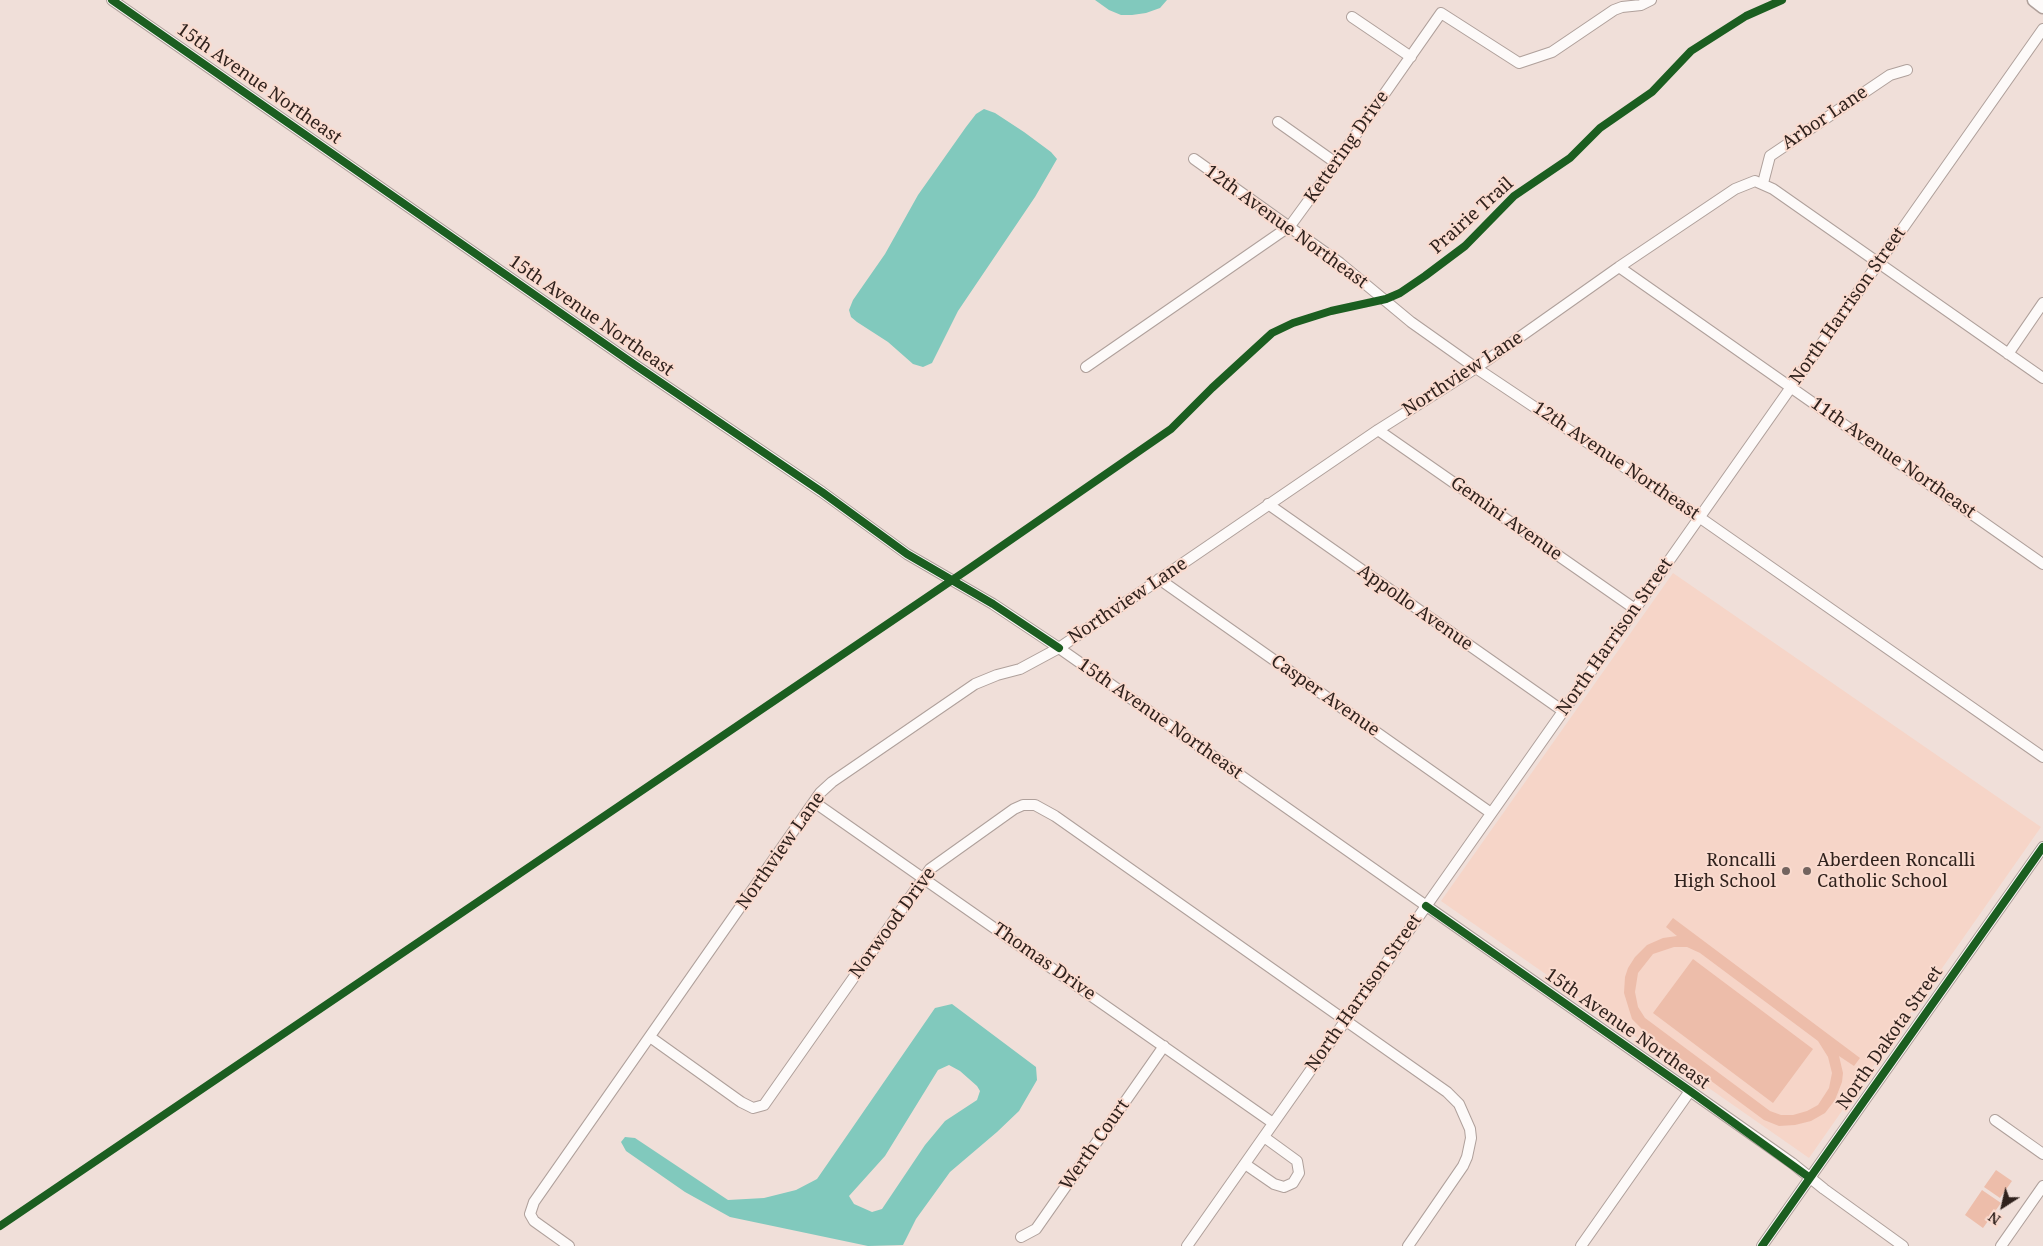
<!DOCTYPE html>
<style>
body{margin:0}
#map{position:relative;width:2043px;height:1246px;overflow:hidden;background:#f0dfd9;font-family:"Noto Serif",serif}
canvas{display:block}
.north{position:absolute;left:1978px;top:1181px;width:50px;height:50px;-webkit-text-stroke:4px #fadbcf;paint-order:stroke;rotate:215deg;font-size:14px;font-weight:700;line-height:20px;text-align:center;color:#30221d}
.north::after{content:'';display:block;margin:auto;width:18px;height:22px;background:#30221d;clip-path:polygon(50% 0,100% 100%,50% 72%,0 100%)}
</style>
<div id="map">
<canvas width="2043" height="1246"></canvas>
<div class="north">N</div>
</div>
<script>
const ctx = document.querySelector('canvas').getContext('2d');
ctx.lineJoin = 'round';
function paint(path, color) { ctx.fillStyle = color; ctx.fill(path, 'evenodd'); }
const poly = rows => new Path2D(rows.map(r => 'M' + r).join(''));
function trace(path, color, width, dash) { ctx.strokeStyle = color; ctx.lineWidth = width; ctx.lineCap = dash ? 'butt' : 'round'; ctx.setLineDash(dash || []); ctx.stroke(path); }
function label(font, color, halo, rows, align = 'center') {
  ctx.font = font + ' "Noto Serif",serif'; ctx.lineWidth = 4; ctx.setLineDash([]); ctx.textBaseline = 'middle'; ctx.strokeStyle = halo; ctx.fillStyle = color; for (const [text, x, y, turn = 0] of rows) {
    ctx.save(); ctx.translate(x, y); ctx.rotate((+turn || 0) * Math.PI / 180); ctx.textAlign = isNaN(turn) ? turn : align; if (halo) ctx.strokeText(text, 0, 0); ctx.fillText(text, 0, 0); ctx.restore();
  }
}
paint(poly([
 [1673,573,2041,827,1809,1158,1441,901]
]), '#f6d5c8');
paint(poly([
 [1673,918,1860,1058,1854,1066,1839,1056,1843,1073,1842,1082,1835,1100,1825,1113,1811,1121,1795,1125,1779,1126,1764,1120,1645,1032,1632,1019,1624,993,1625,977,1628,968,1635,957,1647,945,1663,938,1677,936,1666,927],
 [1674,947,1687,947,1700,953,1818,1041,1828,1057,1832,1073,1829,1088,1818,1105,1807,1111,1793,1115,1781,1115,1770,1111,1645,1018,1638,1007,1635,992,1638,973,1653,954],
 [1693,959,1813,1049,1773,1103,1653,1013],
 [1996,1170,2012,1181,2000,1198,1984,1187],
 [1982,1190,2001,1203,1983,1228,1965,1215]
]), '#edbdaa');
paint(poly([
 [1095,0,1167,0,1160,8,1146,13,1132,15,1121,15,1109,10],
 [984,109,995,113,1024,132,1051,152,1057,159,1035,197,958,311,932,363,923,367,913,364,888,342,857,322,851,317,849,310,853,300,885,254,918,195,966,127,976,114],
 [952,1004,1036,1067,1037,1080,1019,1111,997,1132,950,1172,916,1219,903,1245,868,1246,730,1217,685,1192,626,1151,621,1142,625,1137,635,1138,728,1200,764,1198,796,1190,817,1179,935,1008],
 [949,1065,960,1071,977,1086,980,1091,977,1100,945,1121,925,1145,882,1209,872,1212,854,1204,849,1196,885,1156,938,1070]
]), '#81c9bd');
const minor = poly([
 [112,0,635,365,822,492,907,554,993,604,1059,648,1690,1091,1792,1163,1824,1189,1903,1246],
 [1352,17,1411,57],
 [1278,122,1336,163],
 [1194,159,1340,263,1411,322,1476,368,1699,517,2043,757],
 [1763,183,1770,156,1890,75,1907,70],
 [1619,267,2043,564],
 [2008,354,2043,303],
 [1086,367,1290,226,1336,163,1441,13,1519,63,1552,52,1614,10,1622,7,1641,5,1651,0],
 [1378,430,1635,609],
 [1268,504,1563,711],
 [1159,579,1491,813],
 [814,802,1273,1123],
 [650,1037,741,1102,753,1108,764,1105,930,869,1014,809,1023,805,1035,805,1055,816,1447,1092,1459,1104,1470,1129,1471,1138,1467,1157,1463,1166,1408,1246],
 [1995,1120,2043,1154],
 [1245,1164,1274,1184,1284,1187,1293,1183,1299,1173,1297,1161,1264,1137],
 [1021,1237,1036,1229,1164,1046],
 [569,1246,534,1221,530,1214,534,1202,820,793,832,782,975,684,997,675,1020,669,1059,648,1378,430,1476,368,1619,267,1735,189,1755,181,1773,189,2043,378],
 [1187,1246,2043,29],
 [1581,1246,1690,1091],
 [1762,1246,2043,847],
 [2001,1246,2043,1186]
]);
const major = poly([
 [2034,0,2043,7]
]);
trace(minor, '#afa09b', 12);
trace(major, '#afa09b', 15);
trace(minor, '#fdfaf9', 10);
trace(major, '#fdfaf9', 12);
trace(poly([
 [112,0,635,365,822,492,907,554,993,604,1059,648],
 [1426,906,1690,1091,1810,1178],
 [0,1226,970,568,1171,429,1212,388,1272,333,1293,323,1331,311,1386,299,1400,293,1425,276,1465,246,1514,196,1570,158,1600,128,1652,92,1691,51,1746,16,1782,0],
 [1762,1246,2043,847]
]), '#1b5e20', 8);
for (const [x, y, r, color] of [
 [1786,871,5,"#73645f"],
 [1807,871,5,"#73645f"]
]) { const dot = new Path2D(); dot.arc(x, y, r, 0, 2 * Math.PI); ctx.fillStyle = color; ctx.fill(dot); trace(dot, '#fadbcf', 2); }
label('18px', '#30221d', '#fadbcf', [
 ["15th Avenue Northeast",259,84,35],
 ["Arbor Lane",1825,118,-34],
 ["Kettering Drive",1347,147,-55],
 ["Prairie Trail",1472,216,-42],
 ["12th Avenue Northeast",1286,227,36],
 ["North Harrison Street",1848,306,-55],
 ["15th Avenue Northeast",591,316,35],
 ["Northview Lane",1463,374,-33],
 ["11th Avenue Northeast",1893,458,35],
 ["12th Avenue Northeast",1616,461,34],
 ["Gemini Avenue",1506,519,35],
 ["Northview Lane",1128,601,-34],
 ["Appollo Avenue",1415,608,35],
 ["North Harrison Street",1615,637,-55],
 ["Casper Avenue",1325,696,35],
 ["15th Avenue Northeast",1160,719,35],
 ["Northview Lane",781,851,-55],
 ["Norwood Drive",893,923,-54],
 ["Thomas Drive",1044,962,35],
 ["North Harrison Street",1364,993,-55],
 ["15th Avenue Northeast",1627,1029,35],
 ["North Dakota Street",1890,1038,-55],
 ["Werth Court",1095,1145,-55]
]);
label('18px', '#30221d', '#fadbcf', [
 ["Roncalli",1776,861],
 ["High School",1776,882],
 ["Aberdeen Roncalli",1817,861,"left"],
 ["Catholic School",1817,882,"left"]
], 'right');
</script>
